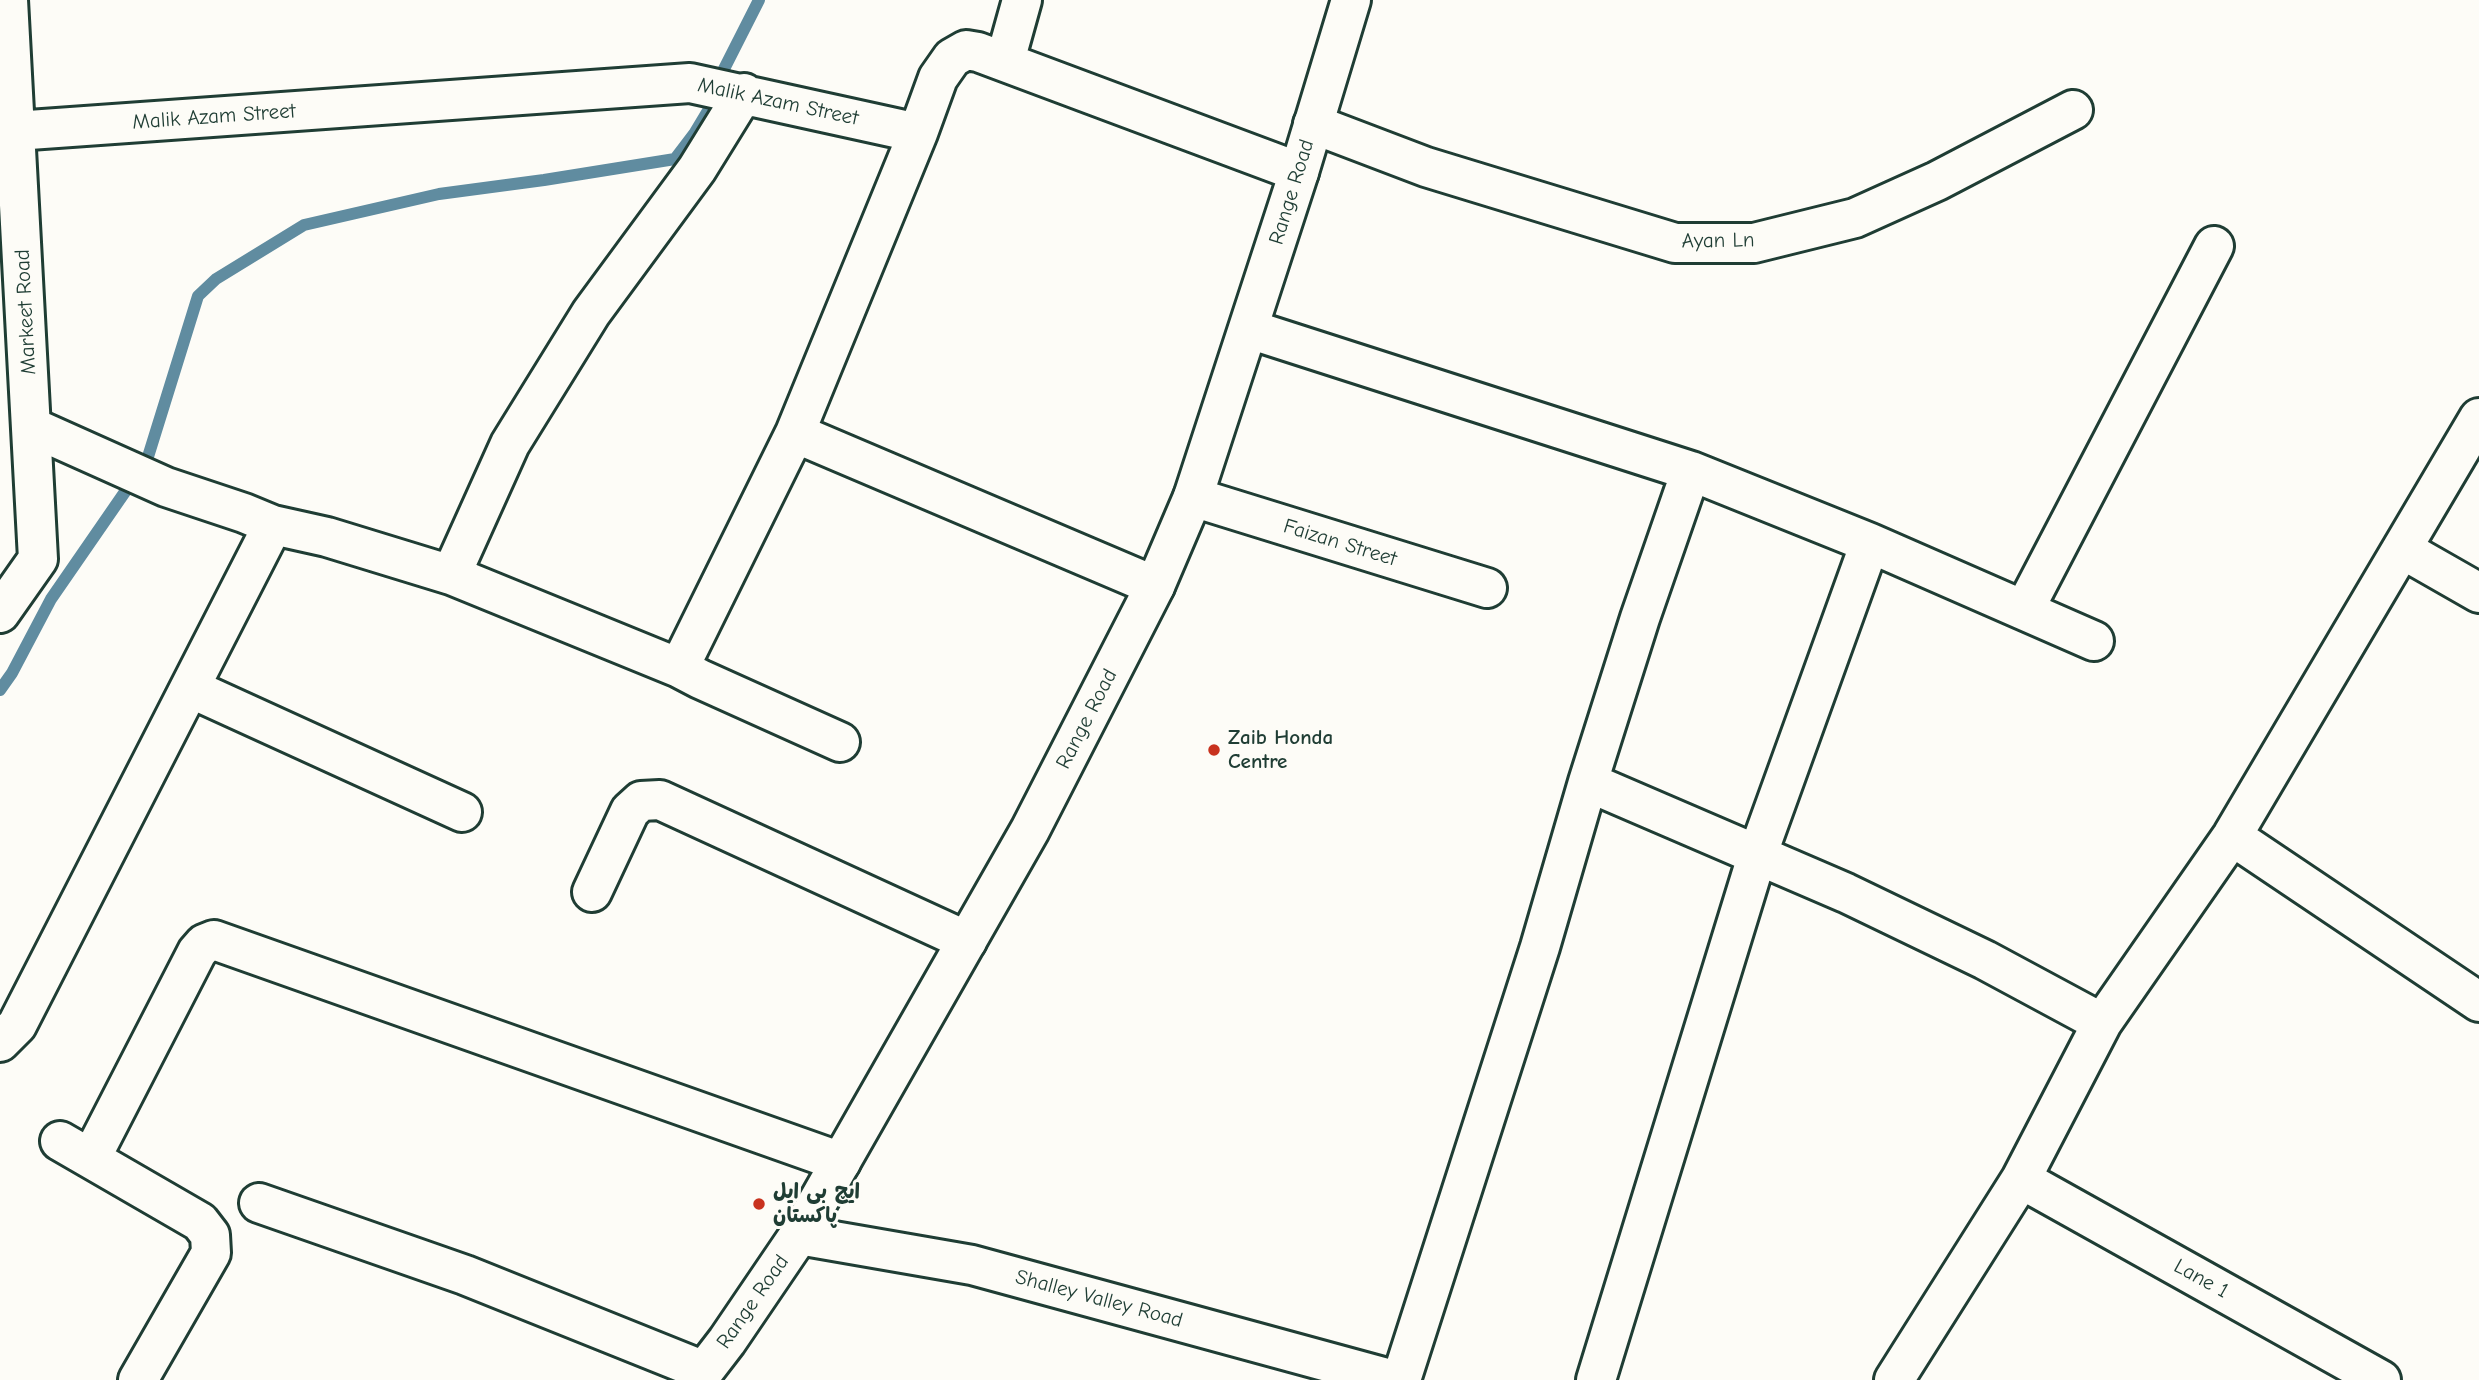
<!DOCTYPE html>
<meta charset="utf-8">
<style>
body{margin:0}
canvas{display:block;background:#fdfcf7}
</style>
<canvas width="2479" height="1380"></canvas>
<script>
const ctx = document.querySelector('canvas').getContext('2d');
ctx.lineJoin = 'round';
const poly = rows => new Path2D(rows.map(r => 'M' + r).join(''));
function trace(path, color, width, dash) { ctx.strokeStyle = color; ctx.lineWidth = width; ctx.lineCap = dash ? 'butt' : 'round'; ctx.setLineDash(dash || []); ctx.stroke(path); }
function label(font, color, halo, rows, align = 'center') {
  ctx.font = font + ' "Comic Neue","Playpen Sans Arabic",sans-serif'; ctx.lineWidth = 6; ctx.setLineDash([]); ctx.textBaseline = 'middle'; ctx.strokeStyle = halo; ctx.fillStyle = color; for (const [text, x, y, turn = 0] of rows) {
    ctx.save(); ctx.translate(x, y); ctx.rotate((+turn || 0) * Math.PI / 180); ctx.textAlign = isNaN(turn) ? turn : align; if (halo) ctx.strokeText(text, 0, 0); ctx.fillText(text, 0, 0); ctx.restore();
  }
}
trace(poly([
 [0,690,12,673,51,599,147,460,198,296,216,279,304,225,439,194,544,180,675,159,694,134,712,104,722,73,759,0]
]), '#608ca0', 12);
const minor = poly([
 [1005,61,1022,0],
 [1313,124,1426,167,1675,243,1754,243,1855,218,1937,181,2073,110],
 [15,131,690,83,918,133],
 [1249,329,1691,471,1870,543,2094,641],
 [32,427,166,487,244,513,273,525,327,537,451,575,679,668,700,679,840,742],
 [795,433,1155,586],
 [1193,497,1487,588],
 [2402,549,2479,593],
 [451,575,510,444,591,313,697,169,744,93],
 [2024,610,2214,246],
 [0,613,38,559,8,0],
 [679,668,795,433,918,133,938,78,952,58,966,50,978,52,1299,172],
 [190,688,462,812],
 [1588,782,1846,893,1985,960,2102,1023],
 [2232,836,2479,1002],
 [592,892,630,811,641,801,660,800,967,941],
 [0,1042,17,1025,273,525],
 [60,1141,200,1222,210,1235,211,1253,138,1380],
 [91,1158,197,952,204,944,214,940,841,1162],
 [2021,1179,2381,1380],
 [259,1203,465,1275,704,1371],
 [799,1235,972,1265,1394,1380],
 [1401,1380,1540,947,1588,782,1640,618,1691,471],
 [1596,1380,1758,853,1870,543],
 [1894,1380,2021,1179,2102,1023,2232,836,2479,418]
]);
const major = poly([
 [697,1380,727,1341,799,1235,1030,830,1155,586,1193,497,1299,172,1351,0]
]);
trace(minor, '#1f3d34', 44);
trace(major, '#1f3d34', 44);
trace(minor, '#fdfcf7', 38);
trace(major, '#fdfcf7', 38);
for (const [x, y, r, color] of [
 [1214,750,7,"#c8321e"],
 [759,1204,7,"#c8321e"]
]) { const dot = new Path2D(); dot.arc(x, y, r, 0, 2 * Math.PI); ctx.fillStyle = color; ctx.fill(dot); trace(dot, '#fdfcf7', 2.5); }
label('21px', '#1f3d34', '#fdfcf7', [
 ["Malik Azam Street",778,102,12],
 ["Malik Azam Street",214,117,-4],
 ["Range Road",1292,192,-73],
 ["Ayan Ln",1718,241,-1],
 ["Markeet Road",26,312,-93],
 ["Faizan Street",1340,543,17],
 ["Range Road",1087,719,-63],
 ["Lane 1",2201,1279,29],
 ["Shalley Valley Road",1099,1299,15],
 ["Range Road",753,1302,-55]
]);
label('bold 21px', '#1f3d34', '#fdfcf7', [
 ["Zaib Honda",1228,738],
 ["Centre",1228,762],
 ["ایچ بی ایل",773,1192],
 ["پاکستان",773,1216]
], 'left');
</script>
